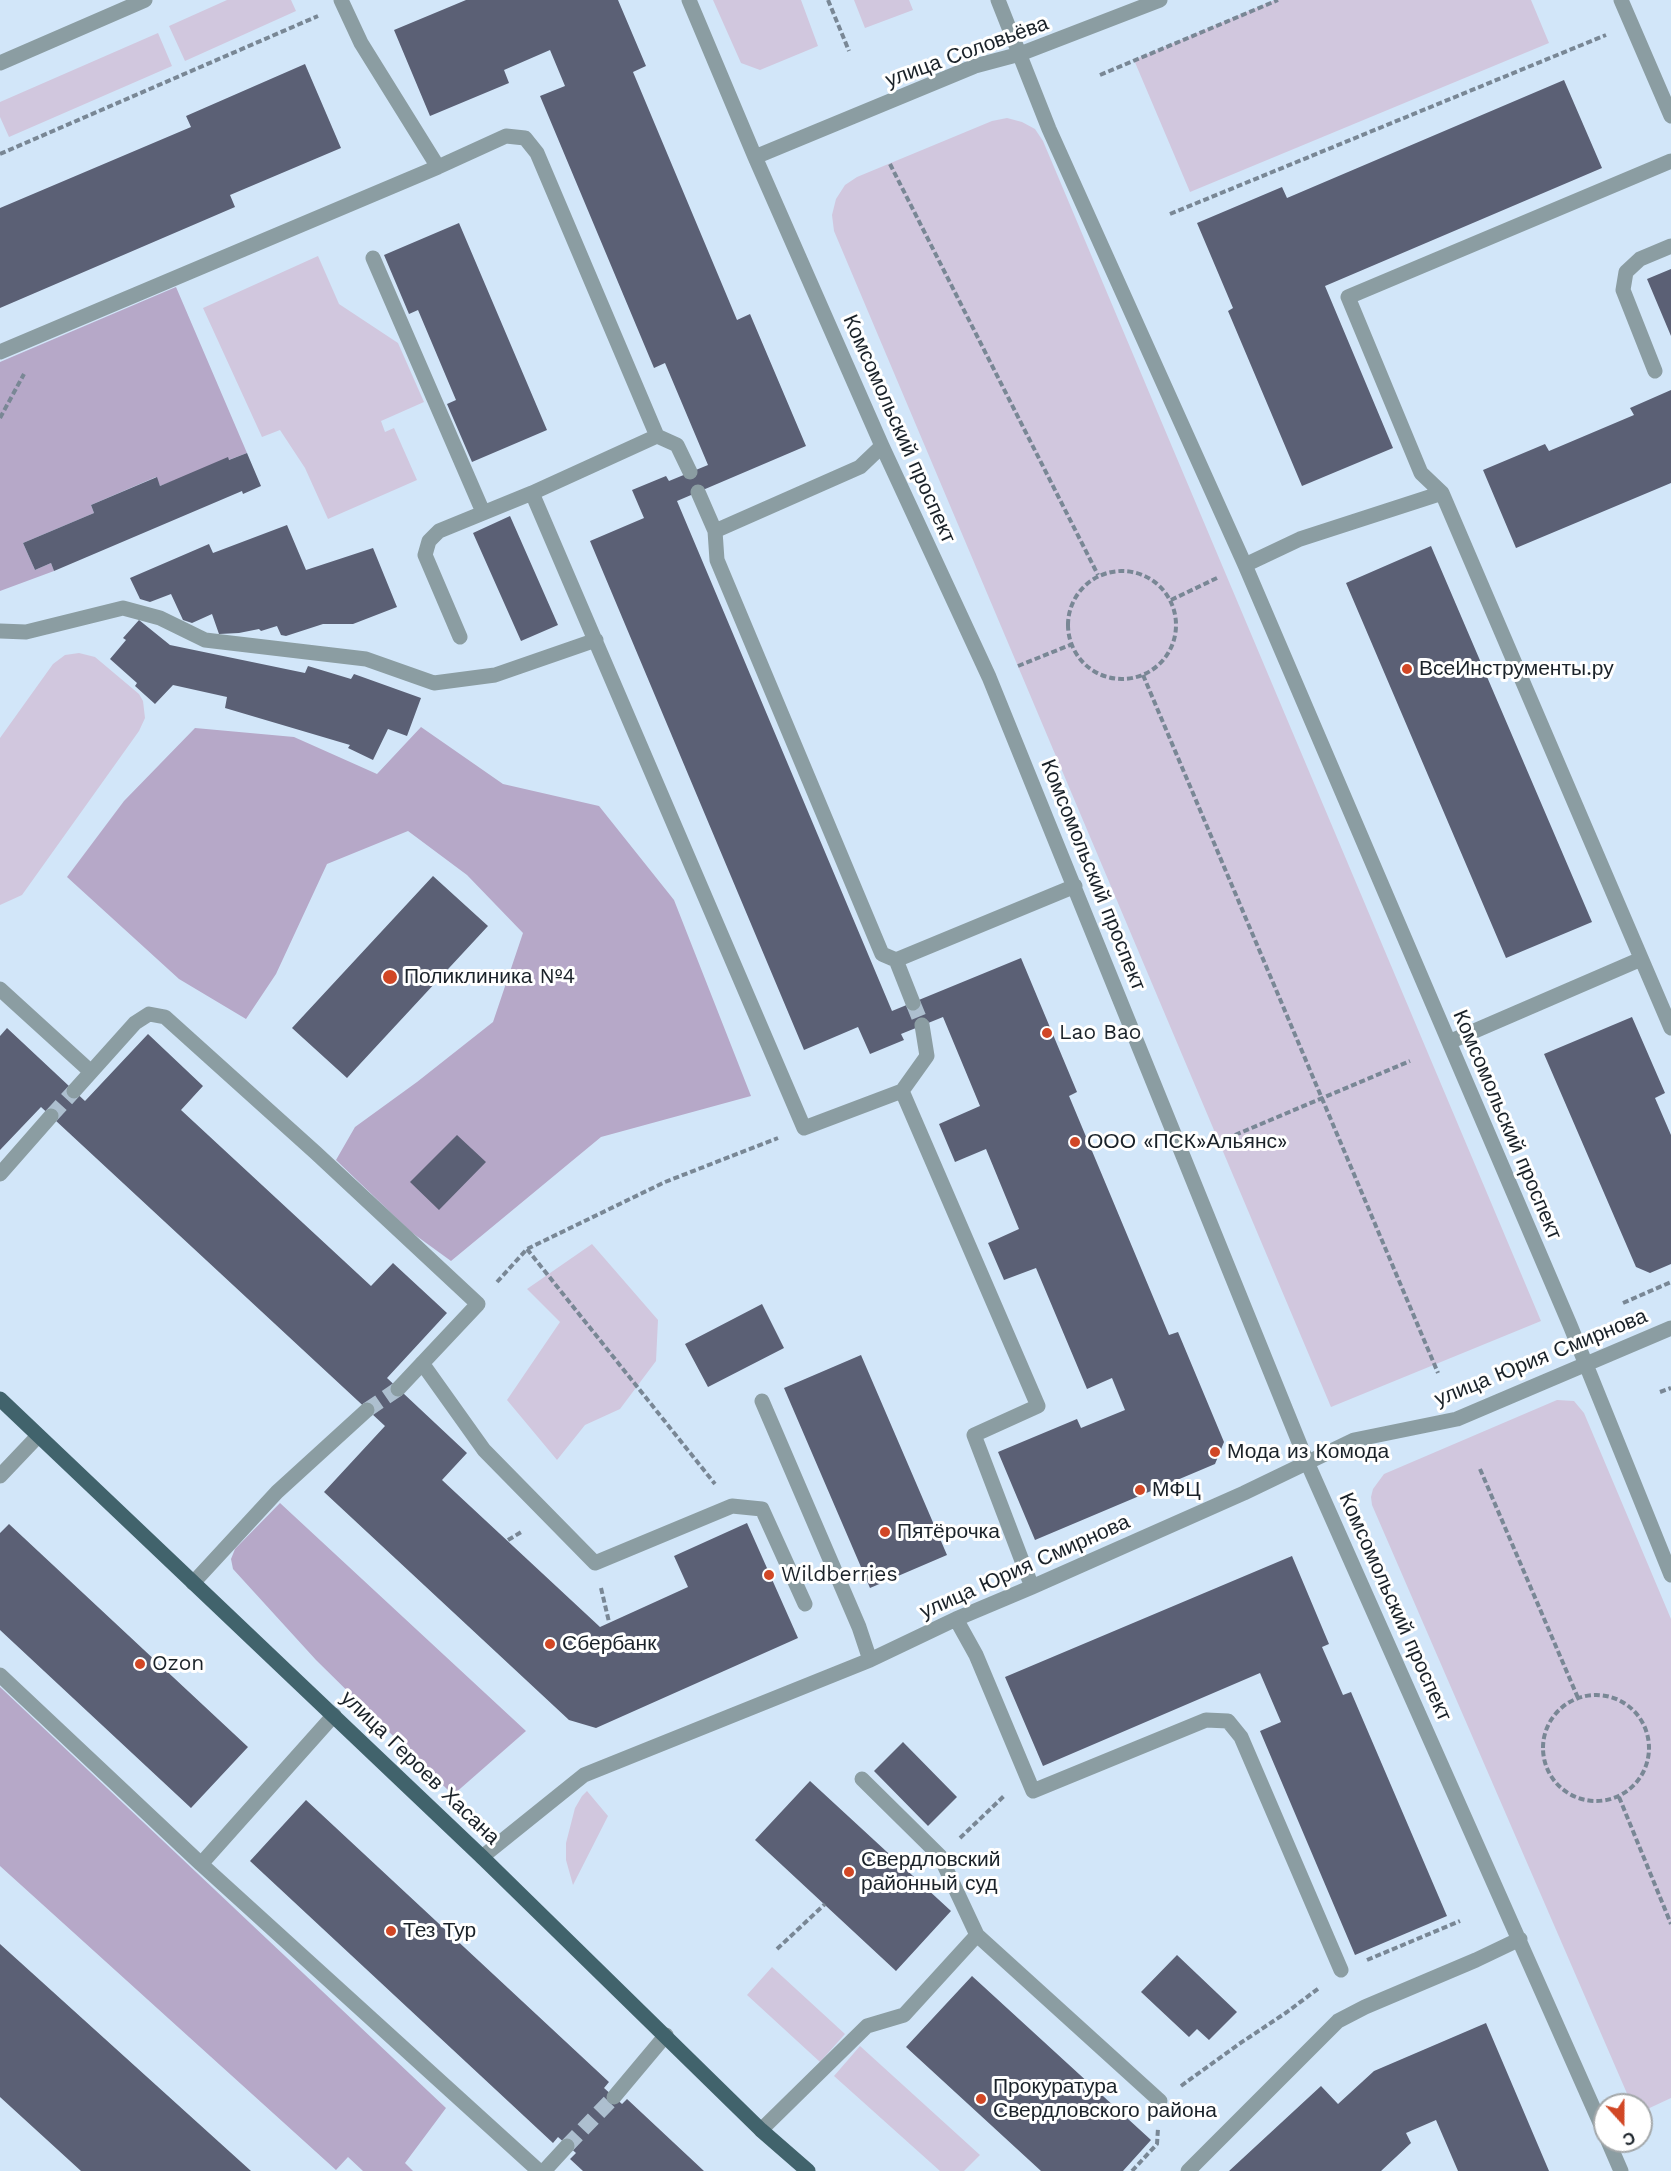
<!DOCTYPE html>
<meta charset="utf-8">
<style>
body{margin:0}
#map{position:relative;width:1671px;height:2171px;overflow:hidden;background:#d2e6f9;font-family:"Work Sans",sans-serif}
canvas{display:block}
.north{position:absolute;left:1593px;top:2093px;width:60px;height:60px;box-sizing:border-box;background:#fff;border:2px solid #a3a7a9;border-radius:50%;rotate:159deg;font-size:16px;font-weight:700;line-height:24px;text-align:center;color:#1a2229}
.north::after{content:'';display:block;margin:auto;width:21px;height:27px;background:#d14725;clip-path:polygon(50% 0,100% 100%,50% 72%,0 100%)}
</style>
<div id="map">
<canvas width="1671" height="2171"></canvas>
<div class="north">С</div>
</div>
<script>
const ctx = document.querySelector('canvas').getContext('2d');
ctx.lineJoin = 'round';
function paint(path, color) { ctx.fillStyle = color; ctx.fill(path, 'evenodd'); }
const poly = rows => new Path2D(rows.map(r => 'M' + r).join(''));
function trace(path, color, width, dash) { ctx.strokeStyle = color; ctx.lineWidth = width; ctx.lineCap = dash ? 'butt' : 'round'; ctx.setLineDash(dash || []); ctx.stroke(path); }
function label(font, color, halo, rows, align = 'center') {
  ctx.font = font + ' "Work Sans",sans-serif'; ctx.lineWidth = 6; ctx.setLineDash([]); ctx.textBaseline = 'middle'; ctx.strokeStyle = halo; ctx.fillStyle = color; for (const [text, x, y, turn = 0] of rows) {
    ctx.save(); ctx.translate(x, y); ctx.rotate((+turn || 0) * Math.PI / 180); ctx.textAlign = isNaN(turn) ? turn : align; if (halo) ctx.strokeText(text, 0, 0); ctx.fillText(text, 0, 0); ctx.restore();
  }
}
paint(poly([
 [227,0,291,0,296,11,185,61,169,26],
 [713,0,801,0,818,46,760,70,741,63],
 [854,0,909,0,913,10,865,28],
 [1275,0,1531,0,1549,43,1190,192,1134,60],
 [158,33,172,66,9,137,0,117,0,102],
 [1007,118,1022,122,1035,129,1043,141,1541,1321,1331,1407,834,231,832,215,836,199,845,185,857,177,992,121],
 [318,256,339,304,398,343,424,402,381,421,385,432,394,428,417,480,328,519,305,468,280,430,262,437,203,308],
 [79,653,95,657,139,694,143,701,145,718,139,731,22,895,0,905,0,738,53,664,65,655],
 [592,1244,658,1320,656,1361,620,1409,585,1425,557,1460,507,1400,560,1322,527,1289],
 [1557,1400,1574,1401,1584,1413,1671,1619,1671,2098,1641,2112,1641,2105,1632,2105,1372,1505,1371,1497,1373,1489,1384,1474],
 [587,1791,608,1816,573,1885,566,1860,566,1843,575,1808,582,1796],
 [772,1967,845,2034,820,2062,747,1995],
 [860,2046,980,2155,964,2171,940,2171,834,2076]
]), '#d1c7de');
paint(poly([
 [176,287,247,453,160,486,156,477,91,505,94,513,23,543,35,570,51,563,54,571,0,591,0,362],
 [421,727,503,784,599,806,674,900,751,1096,601,1137,451,1261,411,1232,336,1160,355,1127,417,1082,493,1022,523,933,467,875,408,831,327,864,276,974,246,1019,179,979,67,877,124,801,195,728,294,737,377,774],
 [280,1503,526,1731,453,1795,316,1660,233,1569,231,1559,235,1549],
 [0,1687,446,2108,405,2163,413,2171,363,2171,348,2157,336,2170,0,1866]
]), '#b6a8c8');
paint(poly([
 [466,0,618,0,646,66,633,72,737,320,750,314,806,446,677,501,892,1011,1021,958,1077,1092,1069,1096,1169,1335,1178,1332,1224,1442,1215,1464,1035,1540,998,1452,1077,1419,1081,1428,1125,1410,1112,1378,1087,1389,1036,1268,1004,1280,988,1243,1019,1229,986,1149,955,1162,939,1124,980,1106,943,1017,901,1034,904,1040,870,1054,858,1027,804,1050,590,541,644,518,632,490,666,476,669,481,708,465,665,363,654,368,540,96,565,86,550,50,504,70,509,83,430,116,394,30],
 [305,64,341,148,230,195,235,207,0,308,0,208,191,127,186,116],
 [1564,80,1602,168,1325,286,1393,448,1302,486,1228,311,1233,308,1197,223,1282,187,1287,198],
 [459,223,547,430,472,462,447,404,456,400,418,310,409,314,384,255],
 [1671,269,1671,336,1647,279],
 [1671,390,1671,483,1516,548,1483,470,1545,444,1549,451,1634,415,1630,408],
 [247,453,261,486,243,494,242,491,54,571,51,563,35,570,23,543,94,513,91,505,157,477,160,486,228,457,229,460],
 [510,516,558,625,521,641,473,533],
 [287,525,306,570,373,548,397,607,353,624,323,624,286,636,281,635,277,626,261,631,259,629,239,633,219,634,212,614,192,623,183,620,171,594,150,602,140,599,130,578,209,544,213,553],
 [1431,546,1592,922,1506,958,1346,583],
 [139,620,170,645,305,673,308,666,351,679,354,674,421,698,407,736,388,729,373,760,348,748,350,745,225,708,227,697,173,685,155,704,135,686,137,683,110,659,126,640,123,638],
 [433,876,488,926,347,1078,292,1028],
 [1632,1017,1665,1093,1655,1098,1671,1135,1671,1264,1650,1273,1636,1267,1544,1054],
 [7,1028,85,1101,148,1034,203,1086,181,1110,371,1286,393,1263,447,1313,387,1378,467,1453,442,1480,600,1627,688,1587,674,1556,747,1523,798,1638,596,1728,569,1720,324,1492,385,1426,41,1107,0,1150,0,1036],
 [457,1135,486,1162,439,1210,410,1182],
 [762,1304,784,1348,708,1387,685,1344],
 [861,1355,947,1555,870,1588,784,1388],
 [9,1524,248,1747,191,1808,0,1630,0,1533],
 [1292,1556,1329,1644,1322,1647,1343,1695,1351,1692,1447,1916,1355,1955,1260,1731,1281,1722,1260,1673,1043,1766,1005,1677],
 [903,1742,957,1797,928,1826,874,1771],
 [810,1781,951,1911,896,1971,755,1840],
 [306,1800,609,2082,604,2088,622,2104,627,2099,704,2171,583,2171,570,2159,576,2153,558,2137,553,2143,250,1861],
 [0,1944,251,2171,81,2171,0,2097],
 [1177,1955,1237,2012,1209,2040,1197,2029,1189,2037,1141,1992],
 [972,1976,1151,2140,1123,2171,1041,2171,906,2047],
 [1486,2023,1549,2171,1458,2171,1436,2120,1406,2133,1411,2143,1381,2171,1229,2171,1321,2086,1338,2104,1374,2071]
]), '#5b6075');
trace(poly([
 [913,1003,922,1025],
 [51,1116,74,1091],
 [367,1410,398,1389],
 [567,2146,614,2097]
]), '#adbfcf', 15, [15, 8]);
trace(poly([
 [828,0,849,51],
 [1100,75,1278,0],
 [0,154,318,16],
 [890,164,1098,575],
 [1170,214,1606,35],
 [0,418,24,374],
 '1068 625a54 54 0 1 1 108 0a54 54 0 1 1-108 0Z',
 [1171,600,1219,577],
 [1018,666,1070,645],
 [1143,675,1438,1373],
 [1235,1135,1410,1061],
 [527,1249,715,1484],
 [497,1282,527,1249,665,1182,778,1138],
 [1623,1303,1671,1282],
 [1660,1392,1671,1388],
 [1480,1469,1578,1698],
 [508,1540,523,1531],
 [601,1588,609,1622],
 '1543 1748a53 53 0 1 1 106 0a53 53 0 1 1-106 0Z',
 [1619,1797,1671,1924],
 [960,1838,1004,1796],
 [777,1949,825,1904],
 [1367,1960,1460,1921],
 [1181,2086,1239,2044,1287,2012,1319,1988],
 [1132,2171,1157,2144,1158,2128]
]), '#798795', 4, [6, 3]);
trace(poly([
 [341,0,361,43,438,167],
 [689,0,755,157,882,446,989,677,1307,1462,1605,2134],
 [998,0,1049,129,1245,565,1570,1325,1671,1575],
 [1621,0,1671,116],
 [0,63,145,0],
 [755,157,975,66,1020,54,1160,0],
 [1671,161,1348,297,1421,473,1442,493,1671,1028],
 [373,258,483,512],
 [0,352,438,167,506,136,525,138,537,153,657,436,677,445,690,472],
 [1655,371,1623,290,1626,272,1640,259,1671,246],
 [657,436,532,493,804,1128,902,1091,927,1056,922,1025],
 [698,492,715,531,717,560,882,954,896,960,1075,886],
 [715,531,860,467,882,446],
 [1245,565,1300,539,1442,493],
 [0,631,26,632,123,608,160,618,205,640,366,659,434,683,495,675,596,640],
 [460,637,425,555,429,541,439,531,532,493],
 [896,960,913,1003],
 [0,989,90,1071],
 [1449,1042,1641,959],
 [74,1091,135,1023,149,1014,165,1017,316,1153,478,1304,398,1389],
 [902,1091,1038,1406,974,1435,1032,1587],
 [0,1174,51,1116],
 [422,1363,484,1450,595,1563,732,1506,762,1509,805,1604],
 [762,1401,859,1627,870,1660],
 [0,1476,38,1436],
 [193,1583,277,1492,367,1410],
 [956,1619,976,1655,1033,1791,1206,1720,1228,1721,1241,1737,1341,1970],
 [0,1675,201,1864],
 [334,1715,201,1864,539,2171],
 [862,1779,940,1856,977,1935,1160,2101],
 [482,1857,584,1775,870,1660,956,1619,1032,1587,1244,1493,1354,1440,1457,1419,1671,1328],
 [614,2097,666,2035],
 [761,2130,867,2026,904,2015,977,1935],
 [1608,2141,1621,2171],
 [544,2171,567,2146],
 [1188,2171,1338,2021,1365,2007,1476,1960,1520,1939]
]), '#8b9da2', 15);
trace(poly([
 [0,1399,482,1857,761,2130,808,2171]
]), '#41636c', 15);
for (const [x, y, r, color] of [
 [1407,669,6,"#d14725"],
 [390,977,8,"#d14725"],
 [1047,1033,6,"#d14725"],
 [1075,1142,6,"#d14725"],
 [1215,1452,6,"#d14725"],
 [1140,1490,6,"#d14725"],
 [885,1532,6,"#d14725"],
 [769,1575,6,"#d14725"],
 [550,1644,6,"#d14725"],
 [140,1664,6,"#d14725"],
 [849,1872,6,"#d14725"],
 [391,1931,6,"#d14725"],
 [981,2099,6,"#d14725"]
]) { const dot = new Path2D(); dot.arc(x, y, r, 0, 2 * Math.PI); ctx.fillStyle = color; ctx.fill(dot); trace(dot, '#fff', 2); }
label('21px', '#1a2229', '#fff', [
 ["улица Соловьёва",967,52,-20],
 ["Комсомольский проспект",899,429,66],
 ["Комсомольский проспект",1093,875,68],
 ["Комсомольский проспект",1507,1125,67],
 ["улица Юрия Смирнова",1541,1358,-22],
 ["улица Юрия Смирнова",1025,1567,-24],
 ["Комсомольский проспект",1395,1607,66],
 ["улица Героев Хасана",420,1768,44]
]);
label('21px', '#1a2229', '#fff', [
 ["ВсеИнструменты.ру",1419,669],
 ["Поликлиника №4",404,977],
 ["Lao Bao",1059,1033],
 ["ООО «ПСК»Альянс»",1087,1142],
 ["Мода из Комода",1227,1452],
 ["МФЦ",1152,1490],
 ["Пятёрочка",897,1532],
 ["Wildberries",781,1575],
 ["Сбербанк",562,1644],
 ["Ozon",152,1664],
 ["Свердловский",861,1860],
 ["районный суд",861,1884],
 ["Тез Тур",403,1931],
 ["Прокуратура",993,2087],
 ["Свердловского района",993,2111]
], 'left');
</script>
